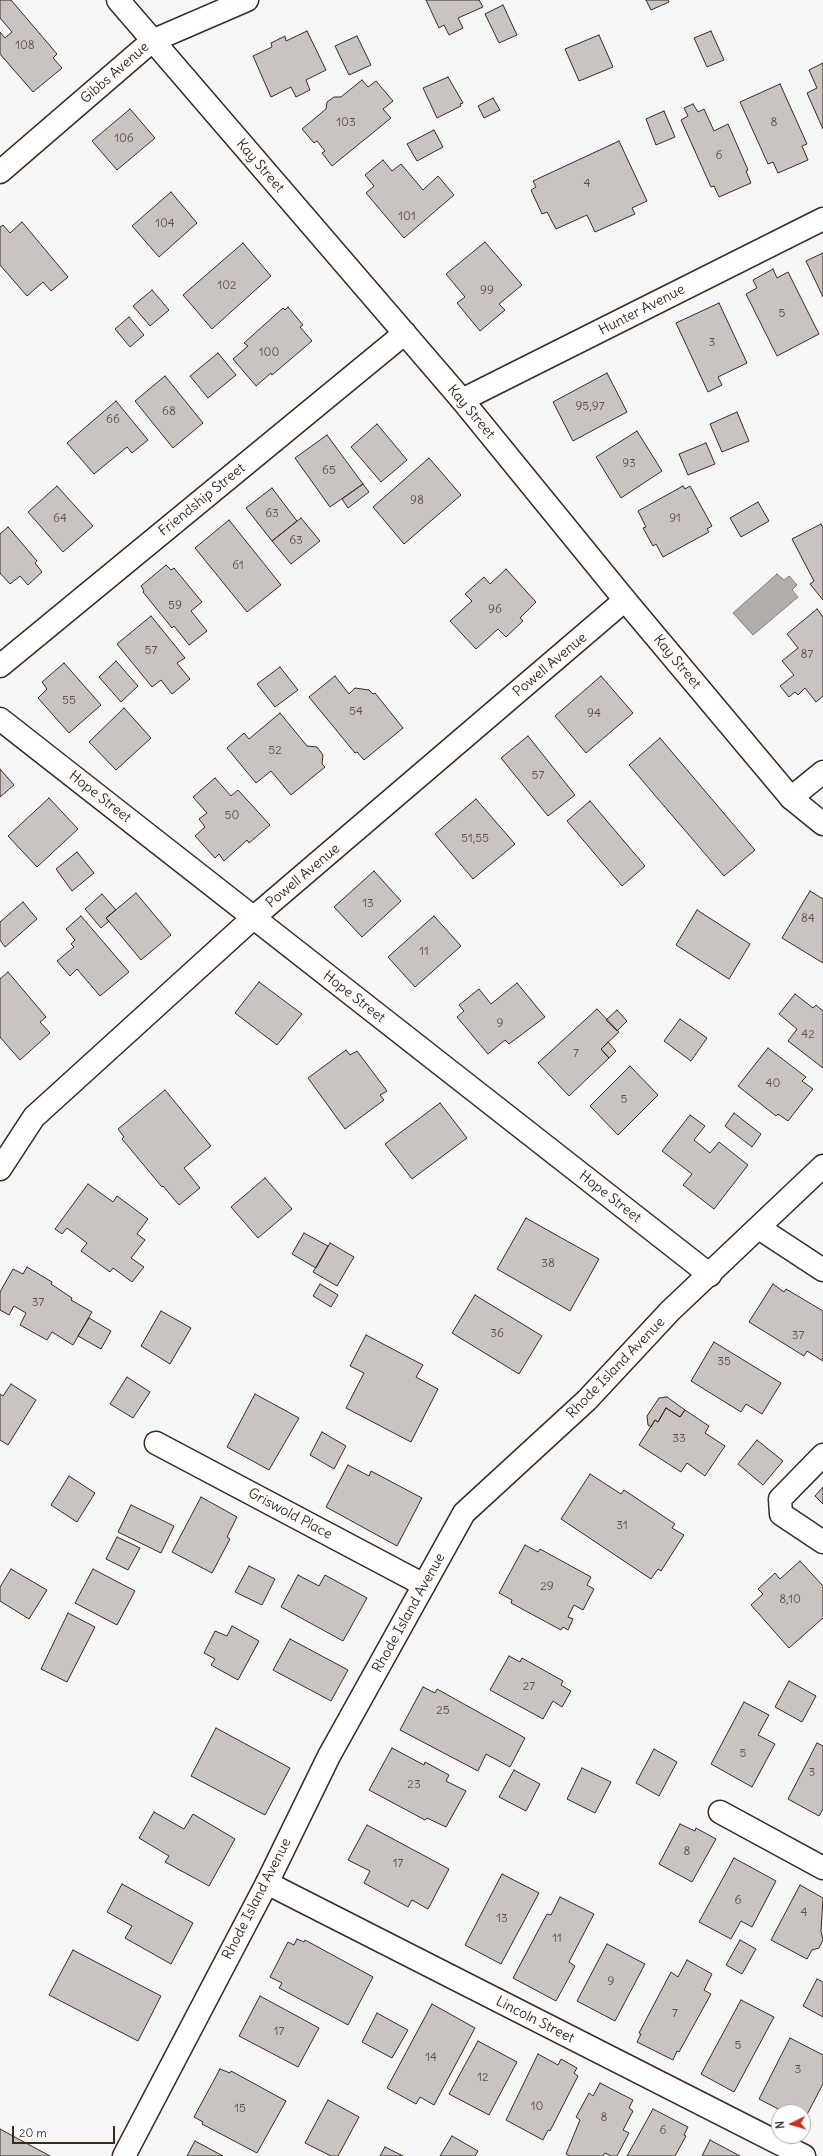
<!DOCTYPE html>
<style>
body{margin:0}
#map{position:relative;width:823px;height:2156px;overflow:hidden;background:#f7f6f6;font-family:Delius,sans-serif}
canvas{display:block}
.north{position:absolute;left:771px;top:2104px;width:40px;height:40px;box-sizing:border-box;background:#fff;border:1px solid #b1aaa5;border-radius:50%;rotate:265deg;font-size:11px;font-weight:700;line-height:16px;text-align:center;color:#3b2a1e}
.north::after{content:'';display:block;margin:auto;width:14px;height:18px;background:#c8321e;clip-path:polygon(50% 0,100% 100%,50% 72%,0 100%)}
.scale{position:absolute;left:12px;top:2126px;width:103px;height:18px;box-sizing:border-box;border:2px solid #3b2a1e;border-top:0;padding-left:5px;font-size:12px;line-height:14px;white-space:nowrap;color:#3b2a1e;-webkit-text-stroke:3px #fff;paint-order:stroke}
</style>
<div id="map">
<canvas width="823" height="2156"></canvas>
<div class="north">N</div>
<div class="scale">20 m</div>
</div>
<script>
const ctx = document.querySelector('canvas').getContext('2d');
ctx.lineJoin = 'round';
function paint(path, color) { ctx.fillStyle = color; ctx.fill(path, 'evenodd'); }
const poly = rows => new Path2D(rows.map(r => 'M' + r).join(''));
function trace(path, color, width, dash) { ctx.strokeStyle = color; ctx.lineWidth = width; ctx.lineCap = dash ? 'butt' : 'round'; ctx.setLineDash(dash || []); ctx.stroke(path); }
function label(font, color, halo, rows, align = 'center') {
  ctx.font = font + ' Delius,sans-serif'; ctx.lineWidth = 3; ctx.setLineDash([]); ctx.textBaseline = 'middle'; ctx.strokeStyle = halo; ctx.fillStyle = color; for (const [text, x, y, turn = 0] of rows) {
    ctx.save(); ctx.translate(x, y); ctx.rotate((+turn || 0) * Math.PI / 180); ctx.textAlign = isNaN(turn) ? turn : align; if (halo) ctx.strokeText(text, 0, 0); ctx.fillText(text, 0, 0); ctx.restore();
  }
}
const water = poly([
 [777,574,784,580,789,576,797,585,792,590,798,597,753,635,733,613,777,574]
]);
paint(water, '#b4aeaa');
trace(water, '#847972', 1);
const building = poly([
 [0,0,11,0,57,54,53,58,62,68,33,92,0,54,0,32,5,38,12,32,0,18,0,0],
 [426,0,479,0,483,7,458,18,463,28,449,35,444,25,439,28,426,0],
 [646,0,668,0,669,2,651,10,646,0],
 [503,5,517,35,499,43,485,14,503,5],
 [307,31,326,70,306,80,310,90,296,97,291,87,271,97,253,56,272,47,271,43,285,36,286,41,307,31],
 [711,31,724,60,707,67,694,38,711,31],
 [599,35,613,67,579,81,565,49,599,35],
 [357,36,371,65,349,75,335,46,357,36],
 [823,63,823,129,807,93,817,88,809,70,823,63],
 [448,77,463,103,460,104,461,106,437,118,423,88,448,77],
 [362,80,368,87,376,81,393,101,383,109,391,118,332,166,322,153,325,151,317,141,314,143,302,129,326,109,327,102,334,97,341,97,362,80],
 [780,84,807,144,802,146,808,160,778,173,773,162,768,164,740,102,780,84],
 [493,98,500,110,484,118,478,106,493,98],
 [693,104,698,112,704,109,714,131,728,124,748,170,746,171,751,183,719,197,714,186,711,187,681,120,688,116,684,108,693,104],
 [130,109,155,138,117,170,92,141,130,109],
 [664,111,675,137,656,145,646,119,664,111],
 [434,130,443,147,417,161,407,144,434,130],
 [619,141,647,201,632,208,635,214,595,232,587,215,556,229,547,212,542,214,531,190,536,187,533,181,619,141],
 [383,160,392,171,401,164,423,190,438,176,454,195,404,238,366,193,374,186,365,175,383,160],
 [171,192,197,223,159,257,132,226,171,192],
 [22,222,68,277,51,291,43,282,27,296,0,265,0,227,3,225,10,233,22,222],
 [485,242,522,285,499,304,505,310,480,331,457,303,465,297,446,274,485,242],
 [243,243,271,276,212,329,183,295,243,243],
 [823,253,823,297,806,261,823,253],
 [773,269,777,278,788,272,819,334,777,356,746,294,757,288,753,280,773,269],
 [152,290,169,310,150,326,133,306,152,290],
 [719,303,747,363,718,377,722,385,708,392,676,323,719,303],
 [288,307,303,325,300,327,312,341,272,375,271,373,256,386,233,359,248,346,244,343,283,308,285,310,288,307],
 [129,317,144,335,130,347,115,329,129,317],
 [218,353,236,375,208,398,190,376,218,353],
 [607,373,627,412,573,441,553,402,607,373],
 [165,376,203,423,173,448,135,401,165,376],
 [116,401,148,440,132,453,127,447,94,474,67,443,116,401],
 [737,412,749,441,722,452,710,424,737,412],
 [377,424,407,460,381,482,351,447,377,424],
 [637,431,662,471,621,498,596,457,637,431],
 [327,435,363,484,330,507,295,458,327,435],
 [706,443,715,464,688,475,679,454,706,443],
 [429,458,461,495,404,544,373,507,429,458],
 [363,484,369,492,348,508,342,499,363,484],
 [57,486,93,526,63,552,28,512,57,486],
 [683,486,685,489,690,486,712,526,707,529,709,532,663,557,656,544,653,546,643,528,646,527,638,511,683,486],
 [272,488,297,521,272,541,246,508,272,488],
 [758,502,769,521,741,537,730,518,758,502],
 [301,518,320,541,291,564,272,541,301,518],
 [229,520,281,585,247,612,195,548,229,520],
 [821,524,823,528,823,600,810,584,814,581,792,539,821,524],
 [8,527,37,561,35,563,42,572,28,585,20,576,10,584,0,573,0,534,8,527],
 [166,565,171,570,174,568,202,602,191,611,207,631,189,645,174,626,172,628,143,592,144,591,141,586,166,565],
 [506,569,536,602,520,618,523,621,506,637,498,629,476,649,450,621,472,601,465,594,484,577,490,584,506,569],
 [817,609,823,617,823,696,816,702,805,688,798,695,795,692,789,697,780,686,794,675,782,661,798,648,787,634,817,609],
 [151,616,185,658,177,663,190,679,172,694,161,680,152,687,117,644,151,616],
 [116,661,138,686,121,702,99,677,116,661],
 [64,663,101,705,69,733,38,698,47,689,42,682,64,663],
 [280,667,298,690,275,707,257,684,280,667],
 [335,676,349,694,355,688,369,690,373,694,375,693,403,728,364,760,357,752,355,753,309,697,335,676],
 [601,676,633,713,586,753,555,716,601,676],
 [124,708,151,738,116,770,89,742,124,708],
 [280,713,307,746,317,747,323,755,322,764,325,767,291,795,271,771,256,783,227,748,244,733,249,739,280,713],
 [528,736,575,795,548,816,501,758,528,736],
 [660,738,755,850,724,876,629,765,660,738],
 [0,769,14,785,0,797,0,769],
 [215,778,231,796,238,790,270,825,249,843,247,840,224,861,219,854,215,858,195,836,205,827,199,819,207,813,193,797,215,778],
 [49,798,78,829,37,867,8,836,49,798],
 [476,799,515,844,473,879,435,834,476,799],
 [590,801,645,866,622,886,567,821,590,801],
 [77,852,94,873,72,891,56,869,77,852],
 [374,871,401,901,362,937,334,907,374,871],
 [810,891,823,899,823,963,782,938,810,891],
 [136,893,171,935,141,960,106,918,136,893],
 [102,894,116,910,106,918,109,921,101,928,85,909,102,894],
 [23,902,37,919,5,947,0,940,0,922,23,902],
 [697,910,750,944,729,979,676,945,697,910],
 [81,916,129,972,100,996,77,969,70,976,57,961,74,947,71,944,75,940,66,929,81,916],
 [434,916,461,946,415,987,388,957,434,916],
 [8,972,46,1017,40,1022,50,1033,20,1060,0,1037,0,979,8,972],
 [259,982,302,1014,277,1045,235,1013,259,982],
 [517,983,545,1017,509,1044,505,1040,488,1054,457,1017,464,1011,459,1005,479,989,491,1004,517,983],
 [795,994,813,1008,816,1005,823,1011,823,1068,788,1041,797,1029,779,1014,795,994],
 [597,1009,619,1032,601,1049,609,1058,569,1096,538,1063,597,1009],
 [617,1010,627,1021,617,1031,606,1020,617,1010],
 [680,1019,707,1038,691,1061,664,1041,680,1019],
 [608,1042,616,1051,609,1058,601,1049,608,1042],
 [768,1048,806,1077,802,1081,813,1089,788,1121,778,1114,776,1116,738,1086,768,1048],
 [346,1050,350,1055,357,1051,387,1091,380,1095,384,1100,345,1129,308,1078,346,1050],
 [630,1066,658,1095,618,1135,590,1106,630,1066],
 [165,1090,211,1146,184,1168,200,1188,179,1205,163,1186,162,1187,122,1139,124,1137,118,1129,165,1090],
 [440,1103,467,1138,412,1179,385,1144,440,1103],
 [734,1113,761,1134,752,1147,725,1126,734,1113],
 [690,1115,705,1126,694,1140,710,1153,719,1142,748,1165,714,1209,683,1185,692,1174,662,1151,690,1115],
 [265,1178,292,1209,258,1238,231,1207,265,1178],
 [88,1184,113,1202,117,1196,148,1219,137,1234,145,1240,131,1258,144,1267,132,1282,113,1268,110,1272,81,1251,87,1243,67,1228,62,1234,55,1229,88,1184],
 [526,1218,599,1259,570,1311,497,1269,526,1218],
 [304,1233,328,1246,316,1268,292,1254,304,1233],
 [330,1243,354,1257,337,1286,313,1272,330,1243],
 [27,1267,52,1282,51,1284,72,1298,71,1300,92,1312,73,1345,52,1332,47,1340,20,1325,26,1313,14,1306,9,1315,0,1310,0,1292,13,1269,23,1274,27,1267],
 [320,1284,338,1295,331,1307,313,1296,320,1284],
 [773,1284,784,1292,786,1289,823,1311,823,1361,807,1351,804,1356,749,1322,773,1284],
 [475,1295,542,1336,519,1374,452,1333,475,1295],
 [161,1311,191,1328,170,1364,141,1346,161,1311],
 [89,1318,111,1331,101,1349,78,1336,89,1318],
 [366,1335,423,1365,416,1377,438,1389,411,1442,346,1408,364,1373,350,1366,366,1335],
 [714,1342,781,1383,762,1414,746,1404,741,1412,691,1381,714,1342],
 [127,1377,150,1392,133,1418,110,1404,127,1377],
 [11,1384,36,1400,8,1445,0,1440,0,1394,3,1396,11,1384],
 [255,1394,299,1418,269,1470,227,1447,255,1394],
 [667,1397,685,1410,680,1417,666,1408,658,1422,655,1420,651,1427,648,1425,647,1416,659,1398,667,1397],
 [666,1408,680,1417,685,1410,709,1426,705,1433,725,1446,705,1476,687,1463,681,1472,639,1445,655,1420,658,1422,666,1408],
 [322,1432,346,1446,334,1469,310,1455,322,1432],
 [757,1440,783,1461,763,1485,738,1464,757,1440],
 [348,1465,369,1476,371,1471,422,1498,397,1546,326,1507,348,1465],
 [590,1474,621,1494,624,1490,675,1524,672,1528,684,1535,661,1571,658,1569,651,1579,561,1519,590,1474],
 [69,1476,95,1493,77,1522,51,1505,69,1476],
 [823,1487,823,1504,815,1496,823,1487],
 [201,1497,237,1517,227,1537,230,1539,212,1573,172,1552,201,1497],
 [131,1505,174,1526,161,1553,118,1532,131,1505],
 [117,1537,140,1548,128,1570,106,1559,117,1537],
 [525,1545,538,1552,540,1549,591,1577,587,1585,594,1589,583,1610,574,1605,568,1617,573,1619,568,1630,563,1627,561,1630,511,1603,512,1600,499,1593,525,1545],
 [800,1561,823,1586,823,1618,789,1648,751,1605,763,1594,758,1589,775,1573,780,1579,800,1561],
 [249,1566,275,1579,262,1605,235,1592,249,1566],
 [11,1569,47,1590,29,1619,0,1601,0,1587,11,1569],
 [93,1569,135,1591,117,1625,75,1603,93,1569],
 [298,1575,319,1586,325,1575,367,1598,343,1641,281,1607,298,1575],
 [68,1613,95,1627,67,1682,41,1669,68,1613],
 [232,1626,259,1641,238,1680,211,1665,215,1659,204,1653,215,1631,227,1636,232,1626],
 [290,1639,348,1670,331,1701,273,1670,290,1639],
 [509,1656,520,1662,522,1658,563,1681,561,1685,571,1691,562,1707,553,1701,543,1719,490,1690,509,1656],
 [789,1681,816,1696,802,1722,775,1707,789,1681],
 [423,1687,435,1693,437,1689,525,1738,510,1767,486,1754,478,1771,400,1730,423,1687],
 [744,1702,769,1715,758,1735,775,1744,752,1787,711,1764,744,1702],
 [216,1728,290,1768,265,1815,191,1776,216,1728],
 [817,1743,823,1746,823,1809,819,1816,788,1799,817,1743],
 [392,1748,424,1765,425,1762,449,1775,446,1781,466,1791,446,1827,427,1818,425,1820,369,1790,392,1748],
 [654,1749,677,1762,659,1796,636,1783,654,1749],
 [582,1768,611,1782,595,1813,567,1799,582,1768],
 [514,1770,540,1784,526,1811,499,1797,514,1770],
 [154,1812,184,1829,193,1814,235,1839,209,1886,165,1862,169,1856,139,1838,154,1812],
 [680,1824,695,1831,696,1828,716,1839,692,1882,659,1864,680,1824],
 [367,1825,449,1869,428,1909,412,1900,408,1907,364,1883,370,1871,348,1860,367,1825],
 [734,1858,776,1881,752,1927,741,1921,731,1939,699,1922,734,1858],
 [502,1874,539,1893,501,1964,465,1945,502,1874],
 [122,1884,193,1923,171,1964,125,1938,132,1926,107,1912,122,1884],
 [800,1885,823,1898,821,1931,823,1940,819,1948,812,1950,807,1959,771,1940,800,1885],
 [560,1897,594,1914,569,1962,575,1966,556,2001,513,1978,547,1914,551,1915,560,1897],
 [297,1939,304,1942,305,1940,373,1977,348,2025,279,1988,282,1983,270,1977,288,1942,294,1945,297,1939],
 [740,1940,756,1949,742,1974,726,1965,740,1940],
 [607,1944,645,1964,615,2021,577,2001,607,1944],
 [73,1950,161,1996,138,2041,49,1995,73,1950],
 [687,1960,712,1974,704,1990,711,1994,679,2052,677,2051,673,2060,637,2042,641,2034,639,2033,671,1972,678,1977,687,1960],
 [817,1979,823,1982,823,2017,803,2006,817,1979],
 [260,1996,319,2028,298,2067,239,2036,260,1996],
 [741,2000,774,2017,734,2092,701,2074,741,2000],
 [432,2004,475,2028,434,2105,420,2097,416,2104,387,2088,432,2004],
 [377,2013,408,2030,392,2058,362,2042,377,2013],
 [790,2038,823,2055,823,2084,803,2122,803,2112,784,2112,759,2099,790,2038],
 [478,2041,517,2062,489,2115,449,2094,478,2041],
 [538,2054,558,2065,561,2059,577,2068,574,2073,578,2076,550,2131,548,2130,543,2140,506,2120,538,2054],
 [220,2069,230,2073,231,2071,286,2101,257,2153,202,2124,203,2122,194,2117,220,2069],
 [600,2083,633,2100,629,2108,633,2111,623,2130,629,2133,617,2156,611,2156,605,2153,603,2156,570,2156,566,2154,580,2120,576,2117,589,2093,593,2096,600,2083],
 [328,2100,359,2117,338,2156,331,2156,305,2143,328,2100],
 [653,2109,688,2127,684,2135,686,2136,675,2156,627,2156,653,2109],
 [0,2129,50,2156,0,2156,0,2129],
 [452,2136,478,2151,475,2156,440,2156,452,2136],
 [710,2140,740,2156,702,2156,710,2140],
 [195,2141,223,2156,187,2156,195,2141],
 [385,2147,403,2156,380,2156,385,2147]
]);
paint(building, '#c9c3c1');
trace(building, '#3b2a1e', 1);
const street = poly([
 [0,172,152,41,247,0],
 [462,400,823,219],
 [0,719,710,1275],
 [791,798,823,772],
 [0,1169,34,1117,253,918,625,600],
 [759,1228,823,1270],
 [156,1443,424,1585],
 [823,1455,780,1499,781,1514,823,1542],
 [720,1812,823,1868],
 [267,1883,804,2156]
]);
const secondary = poly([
 [118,0,462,400,625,600,791,798,823,824],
 [0,666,405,333],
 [124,2156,267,1883,329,1756,464,1513,587,1400,670,1311,823,1166]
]);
trace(street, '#3b2a1e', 25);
trace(secondary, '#3b2a1e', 25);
trace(street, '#fff', 22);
trace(secondary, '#fff', 22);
label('12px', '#5e5047', null, [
 ["108",25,46],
 ["103",346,123],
 ["8",774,123],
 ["106",124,139],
 ["6",719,156],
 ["4",587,184],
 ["101",407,217],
 ["104",165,224],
 ["102",227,286],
 ["99",487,291],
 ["5",782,314],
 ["3",712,343],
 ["100",269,353],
 ["95,97",590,407],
 ["68",169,412],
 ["66",113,420],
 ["93",629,464],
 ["65",329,471],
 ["98",417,501],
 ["63",272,514],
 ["64",60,519],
 ["91",675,519],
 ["63",296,541],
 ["61",238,566],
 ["59",175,606],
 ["96",495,610],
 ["57",151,651],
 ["87",807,655],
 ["55",69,701],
 ["54",356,712],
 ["94",594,714],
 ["52",275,751],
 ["57",538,776],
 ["50",232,816],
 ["51,55",475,839],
 ["13",368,904],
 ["84",808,919],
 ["11",424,952],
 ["9",500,1024],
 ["42",808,1035],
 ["7",576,1054],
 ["40",773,1084],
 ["5",624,1100],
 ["38",548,1264],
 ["37",38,1303],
 ["36",497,1334],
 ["37",798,1336],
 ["35",724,1362],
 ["33",679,1439],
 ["31",622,1526],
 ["29",547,1587],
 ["8,10",790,1600],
 ["27",529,1687],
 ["25",443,1711],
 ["5",743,1754],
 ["3",812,1773],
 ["23",414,1785],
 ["8",687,1852],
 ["17",398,1864],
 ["6",738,1901],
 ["4",804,1913],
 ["13",502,1919],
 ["11",557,1939],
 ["9",611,1982],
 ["7",675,2014],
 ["17",279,2032],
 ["5",738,2046],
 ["14",431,2058],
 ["3",798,2070],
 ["12",483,2078],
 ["10",537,2107],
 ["15",240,2109],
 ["8",604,2118],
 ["6",663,2131]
]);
label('14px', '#3b2a1e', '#fff', [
 ["Gibbs Avenue",115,73,-41],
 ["Kay Street",260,166,49],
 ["Hunter Avenue",642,310,-27],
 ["Kay Street",471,412,50],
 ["Friendship Street",202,500,-39],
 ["Kay Street",677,662,50],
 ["Powell Avenue",550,665,-40],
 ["Hope Street",100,797,38],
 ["Powell Avenue",303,876,-40],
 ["Hope Street",354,997,38],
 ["Hope Street",610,1197,38],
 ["Rhode Island Avenue",616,1368,-46],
 ["Griswold Place",290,1514,28],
 ["Rhode Island Avenue",409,1613,-61],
 ["Rhode Island Avenue",257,1899,-63],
 ["Lincoln Street",535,2020,27]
]);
</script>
